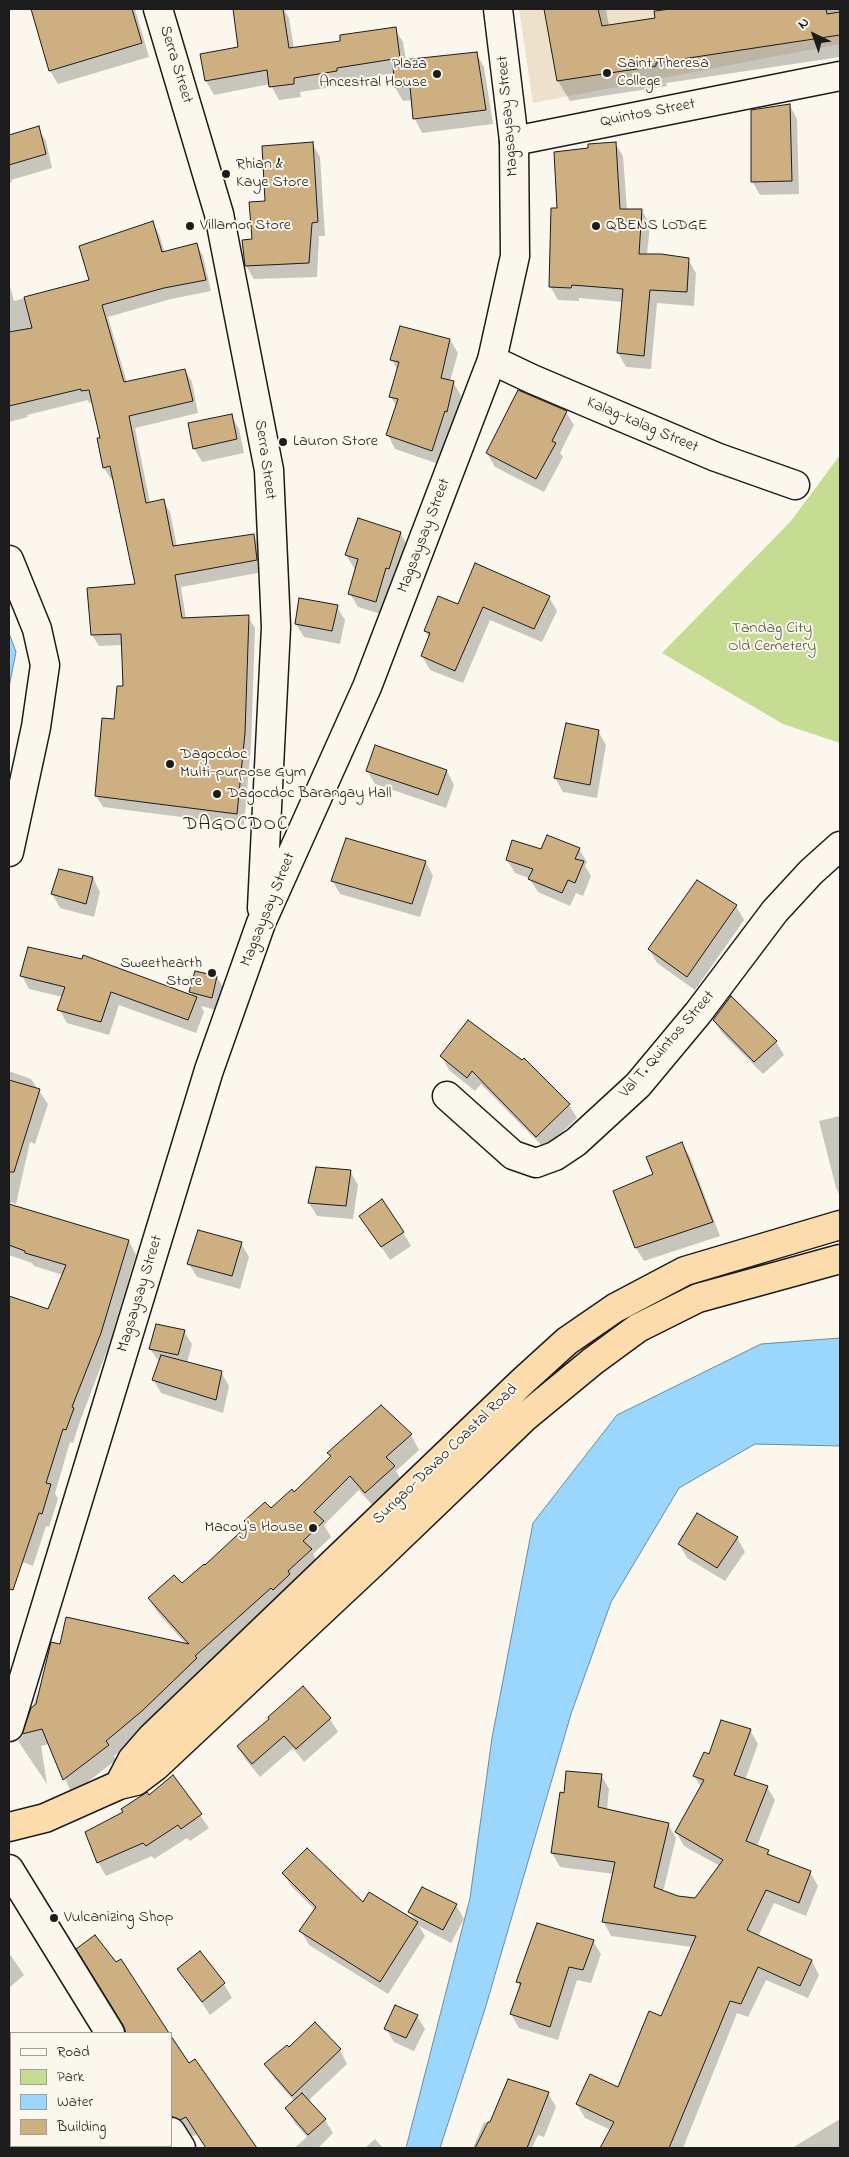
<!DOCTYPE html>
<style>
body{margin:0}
#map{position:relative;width:849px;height:2157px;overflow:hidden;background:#fbf7ec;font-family:"Indie Flower",sans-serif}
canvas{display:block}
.frame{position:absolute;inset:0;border:10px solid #1c1c1c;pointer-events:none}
.legend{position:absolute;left:10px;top:2032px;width:162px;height:115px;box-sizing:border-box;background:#fbf7ec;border:1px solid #a29f99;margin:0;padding:6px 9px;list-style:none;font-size:15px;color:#1c1c1c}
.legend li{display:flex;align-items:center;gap:10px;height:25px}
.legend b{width:25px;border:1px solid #a29f99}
.north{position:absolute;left:789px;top:10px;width:50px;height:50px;-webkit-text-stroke:4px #fbf7ec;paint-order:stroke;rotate:318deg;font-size:14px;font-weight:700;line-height:20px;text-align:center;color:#1c1c1c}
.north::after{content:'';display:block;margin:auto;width:18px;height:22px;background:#1c1c1c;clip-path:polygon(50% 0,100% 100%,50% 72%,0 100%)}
</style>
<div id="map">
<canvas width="849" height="2157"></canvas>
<div class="frame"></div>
<ul class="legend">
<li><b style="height:6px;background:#fbf7ec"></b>Road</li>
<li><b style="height:14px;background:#c5dc92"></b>Park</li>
<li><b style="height:14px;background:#9bd7fc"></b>Water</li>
<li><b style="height:14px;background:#ceaf82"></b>Building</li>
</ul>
<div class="north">N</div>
</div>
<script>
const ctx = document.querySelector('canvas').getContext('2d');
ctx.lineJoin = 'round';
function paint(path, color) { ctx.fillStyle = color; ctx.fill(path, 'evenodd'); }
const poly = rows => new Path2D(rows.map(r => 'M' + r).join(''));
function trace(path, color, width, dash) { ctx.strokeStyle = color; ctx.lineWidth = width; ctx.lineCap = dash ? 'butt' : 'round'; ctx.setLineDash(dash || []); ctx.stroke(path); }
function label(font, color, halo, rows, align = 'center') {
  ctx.font = font + ' "Indie Flower",sans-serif'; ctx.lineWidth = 4; ctx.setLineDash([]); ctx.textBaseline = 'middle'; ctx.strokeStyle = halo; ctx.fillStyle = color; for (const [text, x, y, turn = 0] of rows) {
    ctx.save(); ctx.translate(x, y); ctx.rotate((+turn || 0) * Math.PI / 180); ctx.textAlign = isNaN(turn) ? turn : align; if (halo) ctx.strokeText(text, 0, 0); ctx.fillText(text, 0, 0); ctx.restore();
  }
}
paint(poly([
 [519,9,840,9,840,44,533,103]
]), '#eee1cc');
paint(poly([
 [840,455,840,743,783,724,662,653,791,521]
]), '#c5dc92');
const water = poly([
 [9,633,16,652,9,687,9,633],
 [840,1338,840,1446,755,1444,679,1488,611,1602,571,1714,485,2009,440,2148,406,2148,470,1898,492,1738,533,1523,617,1415,761,1344,840,1338]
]);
paint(water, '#9bd7fc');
trace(water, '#688ca2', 1);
paint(poly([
 [32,9,135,9,149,57,58,84,50,71],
 [242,9,284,9,289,18,294,49,342,42,395,29,403,42,406,61,476,53,484,67,493,124,422,133,415,119,413,100,403,101,395,87,395,73,344,81,344,85,300,92,301,97,279,100,270,84,214,95,206,81,202,55,239,48,234,10],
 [546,9,606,9,609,26,657,19,656,12,680,9,840,9,840,57,666,83,667,86,570,101,558,81],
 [790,106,797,119,799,194,760,195,752,181],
 [38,128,46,141,52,168,11,180,12,182,9,183,9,136],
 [312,143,320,157,325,236,319,236,317,277,254,279,246,266,266,202],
 [615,143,623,156,627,210,642,211,650,224,647,255,688,259,696,273,694,306,657,303,651,369,626,367,618,353,623,302,579,298,579,301,558,300,550,286,558,209,590,149],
 [152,222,159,234,165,253,196,244,203,256,211,291,171,299,108,317,127,383,185,370,192,382,198,413,135,428,150,503,163,501,170,512,177,547,253,535,260,547,263,572,181,587,186,619,248,617,255,628,251,745,244,825,103,807,96,796,124,687,122,645,99,646,92,635,136,585,114,478,111,479,104,468,102,439,93,402,89,403,88,400,27,415,28,417,9,422,9,374,10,373,9,283,14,301,91,280],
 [450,340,458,353,450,381,453,382,461,396,454,425,452,424,439,464,395,449,388,435,397,407,391,397,398,371,392,360],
 [566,412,574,425,560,453,563,457,544,492,495,467,487,453],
 [231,415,239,429,244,453,202,462,194,448],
 [359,520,401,534,408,547,384,615,358,607,350,594,357,569,354,568,346,555],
 [549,597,557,611,542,642,490,620,463,683,430,670,422,656,429,638,425,631,458,606],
 [337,607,345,620,340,644,304,637,296,624],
 [598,731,606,745,597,798,563,792,555,778],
 [376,746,447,771,454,785,446,808,375,784,367,771],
 [579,849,587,862,585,866,591,876,583,896,576,893,570,906,538,892,529,878,515,873,507,860,542,850],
 [426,862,433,876,420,917,340,894,332,880],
 [93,878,100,892,94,917,60,908,52,894],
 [736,906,744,920,695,990,657,963,649,949],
 [22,976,193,997,191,992,217,977,225,991,220,1011,201,1006,204,1012,196,1033,119,1005,109,1035,67,1023,59,1009,63,997,29,989],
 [731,998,776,1042,784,1055,763,1074,722,1033,714,1020],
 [442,1057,569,1105,577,1118,545,1149,481,1084,475,1091,449,1070],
 [9,1071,31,1079,48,1104,35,1144,30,1142,16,1204,9,1202],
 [840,1116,840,1196,836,1188,819,1121],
 [682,1143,690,1157,720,1236,644,1261,636,1248,654,1175],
 [350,1171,358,1185,353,1219,317,1216,309,1203],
 [9,1205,129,1241,136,1255,108,1348,80,1421,73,1443,70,1442,55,1493,58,1499,49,1527,46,1526,33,1566,9,1557,9,1303,11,1298,49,1311,63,1275,34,1266,32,1263,9,1255],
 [361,1216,403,1233,411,1246,390,1260],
 [241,1243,249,1257,240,1289,197,1277,189,1264],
 [184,1331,192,1344,187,1363,221,1372,229,1386,223,1413,161,1393,153,1379,160,1363,150,1349],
 [381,1406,411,1435,419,1450,396,1471,402,1481,374,1507,359,1490,324,1525,331,1537,313,1554,319,1565,150,1726,114,1756,116,1760,72,1794,49,1744,41,1746,47,1784,18,1741,25,1733,37,1694,39,1694,61,1645,186,1644,158,1613,149,1599,182,1585,249,1526,246,1522,271,1510,294,1494,331,1457,329,1453],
 [737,1538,745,1552,725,1581,687,1558,679,1544],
 [330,1719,338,1732,304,1762,293,1748,260,1777,246,1760,238,1747],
 [750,1730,758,1744,745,1780,767,1787,775,1800,757,1846,768,1851,772,1858,810,1872,818,1886,806,1916,774,1903,758,1937,812,1961,819,1975,808,1998,766,1980,748,2017,737,2013,683,2148,601,2148,611,2130,585,2118,577,2104,619,2088,662,2017,692,1947,611,1936,604,1922,614,1874,560,1867,552,1853,565,1794,601,1775,609,1789,607,1810,668,1824,676,1838,663,1892,678,1897,696,1899,720,1866,684,1846,676,1832,701,1787,694,1776,710,1756],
 [173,1777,209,1828,190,1841,187,1838,154,1859,152,1856,106,1876,98,1862,149,1797],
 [283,1873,363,1904,416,1922,410,1912,456,1905,464,1919,451,1943,419,1926,425,1936,388,1994,309,1945,301,1931,315,1910,291,1886],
 [593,1941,601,1954,591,1983,577,1980,558,2040,519,2028,511,2014,521,1988,517,1982],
 [9,1953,24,1975,9,1988],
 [200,1953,224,1984,232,1998,210,2015,179,1969],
 [417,2016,425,2029,414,2051,394,2042,386,2029],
 [289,2049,340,2050,347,2064,308,2101,325,2120,333,2133,318,2148,294,2148,307,2137,294,2122,286,2108,294,2101,274,2078,266,2064],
 [194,2061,257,2148,206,2148,197,2134,191,2137,186,2135,171,2112,189,2065],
 [548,2093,556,2107,544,2137,538,2135,532,2148,473,2148,484,2122,491,2124],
 [840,2119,840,2148,792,2148],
 [375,2139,383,2148,365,2148]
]), '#0003');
const building = poly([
 [31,9,132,9,142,43,49,71,31,9],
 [233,9,283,9,289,48,340,41,340,35,396,27,400,58,337,68,337,71,294,78,294,84,269,87,267,70,205,81,200,54,238,47,233,9],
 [544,9,598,9,602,26,655,18,654,11,671,9,826,9,827,14,840,12,840,35,656,63,656,66,557,81,544,9],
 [477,52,486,110,413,119,410,86,394,87,393,61,477,52],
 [790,104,792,181,751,182,751,110,790,104],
 [39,126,46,154,9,165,9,135,39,126],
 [313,142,318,222,312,223,309,263,245,266,242,240,252,239,249,202,265,201,262,146,313,142],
 [616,142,620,209,642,209,639,254,661,254,689,258,687,292,650,290,644,356,617,353,623,289,572,285,571,288,549,287,551,208,557,208,554,152,588,148,588,144,616,142],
 [153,221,162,252,197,243,206,280,164,288,102,305,124,382,185,369,193,401,129,416,146,503,164,499,173,546,254,534,257,560,175,575,182,618,249,615,245,733,237,814,95,796,102,718,114,719,117,686,123,686,121,634,91,635,87,588,135,584,110,466,103,468,97,438,100,438,89,390,81,391,81,389,9,406,9,332,32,328,24,297,89,280,79,246,153,221],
 [400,326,450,339,441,378,454,381,447,412,445,411,432,451,386,435,398,399,389,397,399,362,390,360,400,326],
 [518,390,567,411,552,441,556,443,536,479,486,453,518,390],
 [232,414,237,439,193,449,188,423,232,414],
 [358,518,401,532,389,569,386,568,376,602,348,594,358,559,345,555,358,518],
 [475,563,550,596,534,629,483,607,455,671,421,656,430,633,424,631,438,596,458,604,475,563],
 [299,598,338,605,332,631,295,624,299,598],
 [566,723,599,730,590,785,554,778,566,723],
 [375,745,447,770,438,795,366,771,375,745],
 [547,835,580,848,575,859,584,861,575,883,568,880,562,893,528,879,533,869,506,860,512,840,541,849,547,835],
 [346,838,426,861,412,904,331,881,346,838],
 [59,869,93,877,86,904,51,894,59,869],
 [697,880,737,905,687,977,648,949,697,880],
 [28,947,82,959,83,955,197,997,188,1020,111,992,101,1022,57,1010,65,987,20,976,28,947],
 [195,971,217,976,212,998,189,992,195,971],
 [731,996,777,1041,754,1062,713,1020,731,996],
 [468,1020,522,1060,524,1058,570,1104,536,1137,472,1071,467,1078,440,1056,468,1020],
 [9,1080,40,1089,14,1172,9,1172,9,1080],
 [682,1142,713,1222,635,1248,613,1191,653,1174,646,1157,682,1142],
 [316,1167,351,1170,346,1206,308,1203,316,1167],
 [382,1199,404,1232,381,1247,359,1216,382,1199],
 [9,1204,129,1240,101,1333,72,1407,74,1408,66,1430,63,1429,46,1483,51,1484,42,1514,39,1513,13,1590,9,1589,9,1296,48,1309,66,1265,25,1253,25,1251,9,1245,9,1204],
 [198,1230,242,1242,232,1276,187,1264,198,1230],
 [156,1324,185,1330,178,1355,149,1349,156,1324],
 [161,1355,222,1371,216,1400,152,1380,161,1355],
 [381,1405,412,1434,386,1457,395,1466,365,1493,350,1476,314,1512,324,1521,303,1541,312,1549,288,1571,290,1574,273,1590,271,1588,195,1656,197,1658,142,1711,106,1741,109,1745,63,1780,42,1729,22,1734,31,1708,36,1704,51,1642,60,1644,66,1617,189,1644,148,1598,174,1575,182,1583,204,1564,205,1565,248,1525,244,1521,265,1502,271,1508,292,1489,294,1492,331,1456,327,1453,381,1405],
 [697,1513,738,1537,717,1568,678,1544,697,1513],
 [303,1686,331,1718,296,1749,284,1736,252,1764,237,1746,269,1719,268,1717,303,1686],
 [721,1720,751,1729,734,1775,768,1786,746,1841,769,1850,767,1854,811,1871,799,1903,766,1890,747,1930,812,1960,800,1986,758,1967,741,2004,730,2001,669,2148,600,2148,614,2122,576,2104,590,2074,618,2087,649,2011,661,2016,696,1936,602,1922,615,1862,551,1853,560,1792,564,1793,566,1771,602,1774,598,1807,669,1823,654,1887,678,1896,695,1898,723,1860,675,1832,704,1780,693,1776,704,1752,709,1754,721,1720],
 [173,1775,202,1814,181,1829,178,1825,146,1846,143,1843,97,1863,85,1832,123,1812,121,1809,147,1792,149,1795,173,1775],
 [307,1848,363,1902,369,1892,418,1922,380,1982,299,1931,316,1907,282,1873,307,1848],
 [422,1887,457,1904,443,1930,408,1912,422,1887],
 [537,1923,594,1940,583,1970,569,1967,550,2027,510,2014,521,1983,516,1982,537,1923],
 [95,1935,116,1962,121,1959,169,2033,126,2033,123,2025,76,1949,95,1935],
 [200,1951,225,1983,202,2002,177,1969,200,1951],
 [395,2005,418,2015,406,2038,384,2029,395,2005],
 [315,2022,341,2049,292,2096,264,2064,287,2045,289,2047,315,2022],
 [171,2036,189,2063,195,2059,257,2148,206,2148,186,2117,180,2120,171,2116,171,2036],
 [508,2079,549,2092,527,2148,475,2148,488,2122,490,2122,508,2079],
 [302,2093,326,2119,308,2135,285,2108,302,2093]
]);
paint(building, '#ceaf82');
trace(building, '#1c1c1c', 1);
const street = poly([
 [514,141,840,76],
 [492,360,532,379,716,457,795,485],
 [9,560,37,629,45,665,36,727,9,852],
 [447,1096,513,1155,536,1163,555,1156,576,1142,638,1085,698,1013,775,911,811,872,840,846]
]);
const secondary = poly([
 [158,9,219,214,269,470,276,627,262,908],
 [9,1727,209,1070,261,923,367,687,492,360,515,256,514,141,498,9],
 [9,1869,110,2033],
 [171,2132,181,2148]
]);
const highway = poly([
 [119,1785,132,1760,152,1737,523,1381,567,1341,615,1308,685,1271,840,1225],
 [9,1827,45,1818,119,1785,136,1781,156,1766,377,1559,525,1417,593,1361,638,1328,698,1298,840,1259]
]);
trace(street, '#1c1c1c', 31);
trace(secondary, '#1c1c1c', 31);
trace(highway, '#1c1c1c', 31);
trace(street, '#fbf7ec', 28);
trace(secondary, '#fbf7ec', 28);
trace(highway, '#fcdcac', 28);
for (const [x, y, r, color] of [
 [607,73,5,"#1c1c1c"],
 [437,74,5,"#1c1c1c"],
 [226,174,5,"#1c1c1c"],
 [190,226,5,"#1c1c1c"],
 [596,226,5,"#1c1c1c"],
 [283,442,5,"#1c1c1c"],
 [170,764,5,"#1c1c1c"],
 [217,794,5,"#1c1c1c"],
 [212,973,5,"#1c1c1c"],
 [313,1528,5,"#1c1c1c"],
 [54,1918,5,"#1c1c1c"]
]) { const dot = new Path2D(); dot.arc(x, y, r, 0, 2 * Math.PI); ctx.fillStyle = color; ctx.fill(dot); trace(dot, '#fbf7ec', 2); }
label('16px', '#1c1c1c', '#fbf7ec', [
 ["Saint Theresa",617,64],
 ["College",617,82],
 ["Plaza",427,65,"right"],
 ["Ancestral House",427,83,"right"],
 ["Rhian &",236,165],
 ["Kaye Store",236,183],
 ["Villamor Store",200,226],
 ["QBENS LODGE",606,226],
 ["Lauron Store",293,442],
 ["Dagocdoc",180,755],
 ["Multi-purpose Gym",180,773],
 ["Dagocdoc Barangay Hall",227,794],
 ["Sweethearth",202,964,"right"],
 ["Store",202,982,"right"],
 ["Macoy's House",303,1528,"right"],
 ["Vulcanizing Shop",64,1918]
], 'left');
label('16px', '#1c1c1c', '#fbf7ec', [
 ["Serra Street",175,65,73],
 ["Quintos Street",648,114,-11],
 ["Magsaysay Street",509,116,-95],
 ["Kalag-kalag Street",642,426,23],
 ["Serra Street",264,460,82],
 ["Magsaysay Street",425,536,-69],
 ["Magsaysay Street",269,910,-68],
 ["Val T. Quintos Street",668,1045,-49],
 ["Magsaysay Street",141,1294,-73],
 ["Surigao-Davao Coastal Road",446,1455,-44]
]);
label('16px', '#4f563f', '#fbf7ec', [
 ["Tandag City",772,629],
 ["Old Cemetery",772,647]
]);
ctx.letterSpacing = '1px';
label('19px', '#1c1c1c', '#fbf7ec', [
 ["DAGOCDOC",236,826]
]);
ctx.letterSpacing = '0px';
</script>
